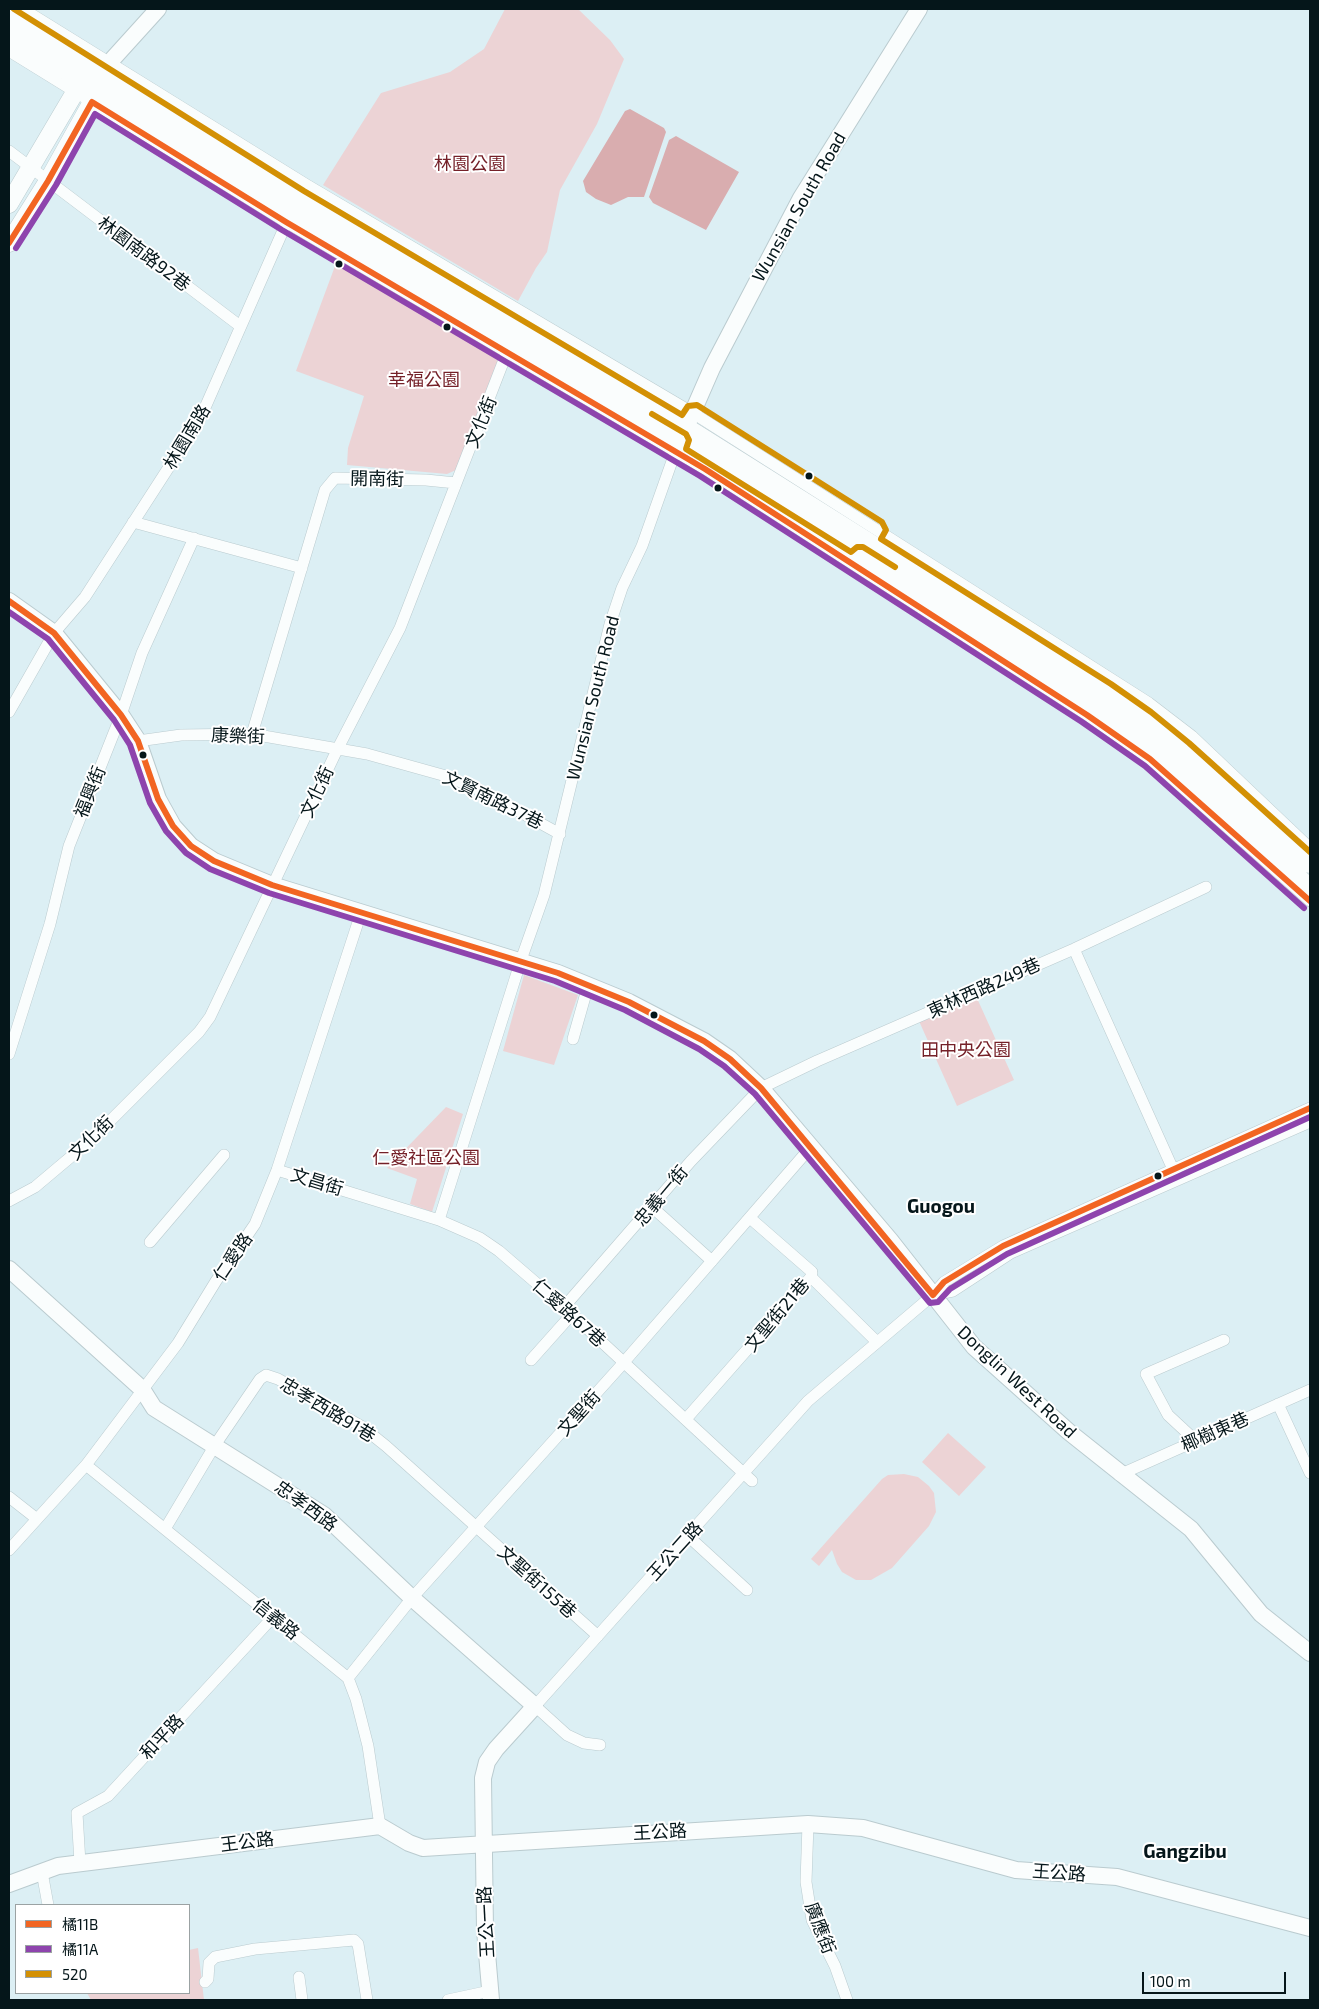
<!DOCTYPE html>
<meta charset="utf-8">
<style>
body{margin:0}
#map{position:relative;width:1319px;height:2009px;overflow:hidden;background:#dceff4;font-family:"Exo 2","Noto Sans TC",sans-serif}
canvas{display:block}
.frame{position:absolute;inset:0;border:10px solid #05161a;pointer-events:none}
.legend{position:absolute;left:15px;top:1904px;width:175px;height:90px;box-sizing:border-box;background:#fff;border:1px solid #9ba2a3;margin:0;padding:6px 9px;list-style:none;font-size:15px;color:#05161a}
.legend li{display:flex;align-items:center;gap:10px;height:25px}
.legend b{width:25px;border:1px solid #9ba2a3}
.scale{position:absolute;left:1142px;top:1972px;width:144px;height:22px;box-sizing:border-box;border:2px solid #05161a;border-top:0;padding-left:6px;font-size:15px;line-height:18px;white-space:nowrap;color:#05161a;-webkit-text-stroke:4px #fff;paint-order:stroke}
</style>
<div id="map">
<canvas width="1319" height="2009"></canvas>
<div class="frame"></div>
<ul class="legend">
<li><b style="height:6px;background:#f26522"></b>橘11B</li>
<li><b style="height:6px;background:#8e44ad"></b>橘11A</li>
<li><b style="height:6px;background:#d39004"></b>520</li>
</ul>
<div class="scale">100 m</div>
</div>
<script>
const ctx = document.querySelector('canvas').getContext('2d');
ctx.lineJoin = 'round';
function paint(path, color) { ctx.fillStyle = color; ctx.fill(path, 'evenodd'); }
const poly = rows => new Path2D(rows.map(r => 'M' + r).join(''));
function trace(path, color, width, dash) { ctx.strokeStyle = color; ctx.lineWidth = width; ctx.lineCap = dash ? 'butt' : 'round'; ctx.setLineDash(dash || []); ctx.stroke(path); }
function label(font, color, halo, rows, align = 'center') {
  ctx.font = font + ' "Exo 2","Noto Sans TC",sans-serif'; ctx.lineWidth = 4; ctx.setLineDash([]); ctx.textBaseline = 'middle'; ctx.strokeStyle = halo; ctx.fillStyle = color; for (const [text, x, y, turn = 0] of rows) {
    ctx.save(); ctx.translate(x, y); ctx.rotate((+turn || 0) * Math.PI / 180); ctx.textAlign = isNaN(turn) ? turn : align; if (halo) ctx.strokeText(text, 0, 0); ctx.fillText(text, 0, 0); ctx.restore();
  }
}
paint(poly([
 [505,9,578,9,610,40,624,59,597,124,560,190,547,252,536,268,518,301,323,185,381,93,450,72,484,49],
 [338,258,497,351,500,356,456,470,447,474,347,465,348,448,364,396,296,371],
 [524,975,578,995,554,1065,503,1051],
 [976,996,1014,1080,957,1106,919,1021],
 [446,1107,463,1114,432,1212,410,1204,417,1179,387,1168],
 [948,1433,986,1467,959,1496,922,1462],
 [904,1474,918,1477,929,1486,934,1493,936,1512,929,1526,892,1568,871,1580,856,1580,842,1572,837,1564,832,1550,819,1566,811,1559,882,1479,888,1475],
 [198,1948,204,2000,91,2000,87,1993,189,1993,189,1950]
]), '#ecd3d5');
paint(poly([
 [630,109,664,128,666,132,644,197,628,197,611,205,596,199,586,192,583,181,625,111],
 [676,136,739,172,706,230,653,203,649,197,669,140]
]), '#d9adaf');
const street = poly([
 [23,9,307,185,693,413,1149,703,1192,736,1310,848],
 [9,51,286,222,705,469,1087,715,1150,759,1310,901],
 [9,151,240,326],
 [133,522,302,568],
 [9,712,54,633,85,597,200,419,289,217],
 [252,734,325,490,335,478,426,480,456,483],
 [138,741,181,735,252,734,367,754,446,776,480,790,560,834],
 [1074,949,1176,1176],
 [573,1039,588,986],
 [9,1054,50,924,69,846,121,715,142,653,194,538],
 [277,1170,439,1220,480,1238,499,1251,564,1307,752,1481],
 [9,1201,35,1187,92,1139,199,1032,210,1017,337,750,400,628,509,347],
 [652,1207,712,1261],
 [439,1220,521,960,544,895,610,624,622,588,642,546,677,447],
 [150,1242,224,1155],
 [811,1277,876,1341],
 [933,1295,953,1291,1011,1253,1310,1122],
 [564,1307,691,1161,761,1088,817,1061,1074,949,1206,887],
 [531,1360,572,1314],
 [1278,1404,1310,1473],
 [686,1419,811,1277,812,1272,750,1218],
 [1196,1441,1168,1415,1146,1374,1224,1340],
 [86,1465,348,1678,356,1699,368,1746,380,1826],
 [1119,1475,1310,1390],
 [9,1497,37,1519],
 [165,1529,215,1445,260,1379,266,1375,278,1379,361,1426,386,1446,598,1636],
 [688,1536,747,1590],
 [9,1550,86,1465,178,1343,216,1281,255,1224,277,1170,361,913],
 [348,1678,412,1598,618,1369,810,1148],
 [600,1745,584,1743,567,1735,535,1706,808,1401,933,1295,944,1282,1003,1246,1310,1108],
 [808,1824,806,1882,812,1920,835,1966,847,2000],
 [80,1863,77,1813,108,1796,274,1616],
 [42,1872,48,1905],
 [299,1977,302,2000],
 [205,1982,208,1979,209,1963,215,1957,255,1949,354,1940,358,1944,367,2000],
 [448,2000,490,1991]
]);
const secondary = poly([
 [100,73,158,9],
 [681,439,712,368,801,198,919,9],
 [9,601,54,633,121,715,138,741,158,799,173,826,191,846,214,861,272,885,558,973,629,1002,704,1041,730,1059,761,1088,890,1240,974,1347,1069,1432,1191,1529,1261,1614,1310,1653],
 [9,1269,142,1389,154,1408,324,1515,412,1598,535,1706,496,1749,487,1762,483,1778,485,1930,491,2000],
 [9,1884,58,1866,380,1826,409,1843,423,1848,808,1824,863,1828,1016,1870,1117,1877,1310,1928]
]);
const primary = poly([
 [9,16,299,198,686,427,1106,691,1183,749,1310,864],
 [9,35,291,213,680,440,1097,706,1170,761,1310,888],
 [9,204,81,82,91,77],
 [9,243,48,181,92,102,99,81]
]);
trace(street, '#bacbcf', 12);
trace(secondary, '#bacbcf', 18);
trace(primary, '#bacbcf', 19);
trace(street, '#fafdfd', 11);
trace(secondary, '#fafdfd', 16);
trace(primary, '#fafdfd', 18);
trace(poly([
 [9,243,48,181,92,102,286,222,705,469,1087,715,1150,759,1310,901],
 [9,601,54,633,121,715,138,741,158,799,173,826,191,846,214,861,272,885,558,973,629,1002,704,1041,730,1059,761,1088,933,1295,944,1282,1003,1246,1310,1108]
]), '#f26522', 6);
trace(poly([
 [16,248,56,185,95,114,282,230,700,476,1082,722,1145,766,1304,908],
 [9,612,48,639,114,720,130,745,150,803,166,831,186,853,210,869,269,893,555,981,625,1010,699,1049,724,1066,755,1094,930,1303,938,1302,950,1289,1007,1254,1310,1117]
]), '#8e44ad', 6);
trace(poly([
 [14,9,304,191,682,415,688,406,697,405,882,522,886,530,881,539,1111,684,1151,712,1189,743,1310,852],
 [652,414,686,434,689,440,686,449,851,552,857,547,863,547,895,567]
]), '#d39004', 6);
for (const [x, y, r, color] of [
 [339,264,4.5,"#05161a"],
 [447,327,4.5,"#05161a"],
 [809,476,4.5,"#05161a"],
 [718,488,4.5,"#05161a"],
 [143,755,4.5,"#05161a"],
 [654,1015,4.5,"#05161a"],
 [1158,1176,4.5,"#05161a"]
]) { const dot = new Path2D(); dot.arc(x, y, r, 0, 2 * Math.PI); ctx.fillStyle = color; ctx.fill(dot); trace(dot, '#fff', 2); }
label('18px', '#752129', '#fff', [
 ["林園公園",470,164],
 ["幸福公園",424,380],
 ["田中央公園",966,1050],
 ["仁愛社區公園",426,1158]
]);
label('18px', '#05161a', '#fff', [
 ["Wunsian South Road",799,207,-60],
 ["林園南路92巷",144,254,37],
 ["文化街",481,422,-68],
 ["林園南路",187,437,-59],
 ["開南街",377,479,1],
 ["Wunsian South Road",593,698,-76],
 ["康樂街",238,736,2],
 ["福興街",90,792,-68],
 ["文化街",317,792,-65],
 ["文賢南路37巷",493,800,26],
 ["東林西路249巷",984,988,-24],
 ["文化街",91,1138,-44],
 ["文昌街",317,1182,17],
 ["忠義一街",661,1196,-50],
 ["仁愛路",233,1257,-56],
 ["仁愛路67巷",569,1313,42],
 ["文聖街21巷",777,1315,-50],
 ["Donglin West Road",1017,1382,43],
 ["忠孝西路91巷",328,1410,31],
 ["文聖街",579,1413,-48],
 ["椰樹東巷",1215,1432,-24],
 ["忠孝西路",306,1506,36],
 ["王公二路",675,1551,-48],
 ["文聖街155巷",537,1582,42],
 ["信義路",276,1619,39],
 ["和平路",162,1737,-47],
 ["王公路",660,1832,-3],
 ["王公路",247,1842,-7],
 ["王公路",1059,1873,4],
 ["王公一路",486,1922,-93],
 ["廣應街",820,1928,69]
]);
label('bold 19px', '#05161a', '#fff', [
 ["Guogou",941,1207],
 ["Gangzibu",1185,1852]
]);
</script>
